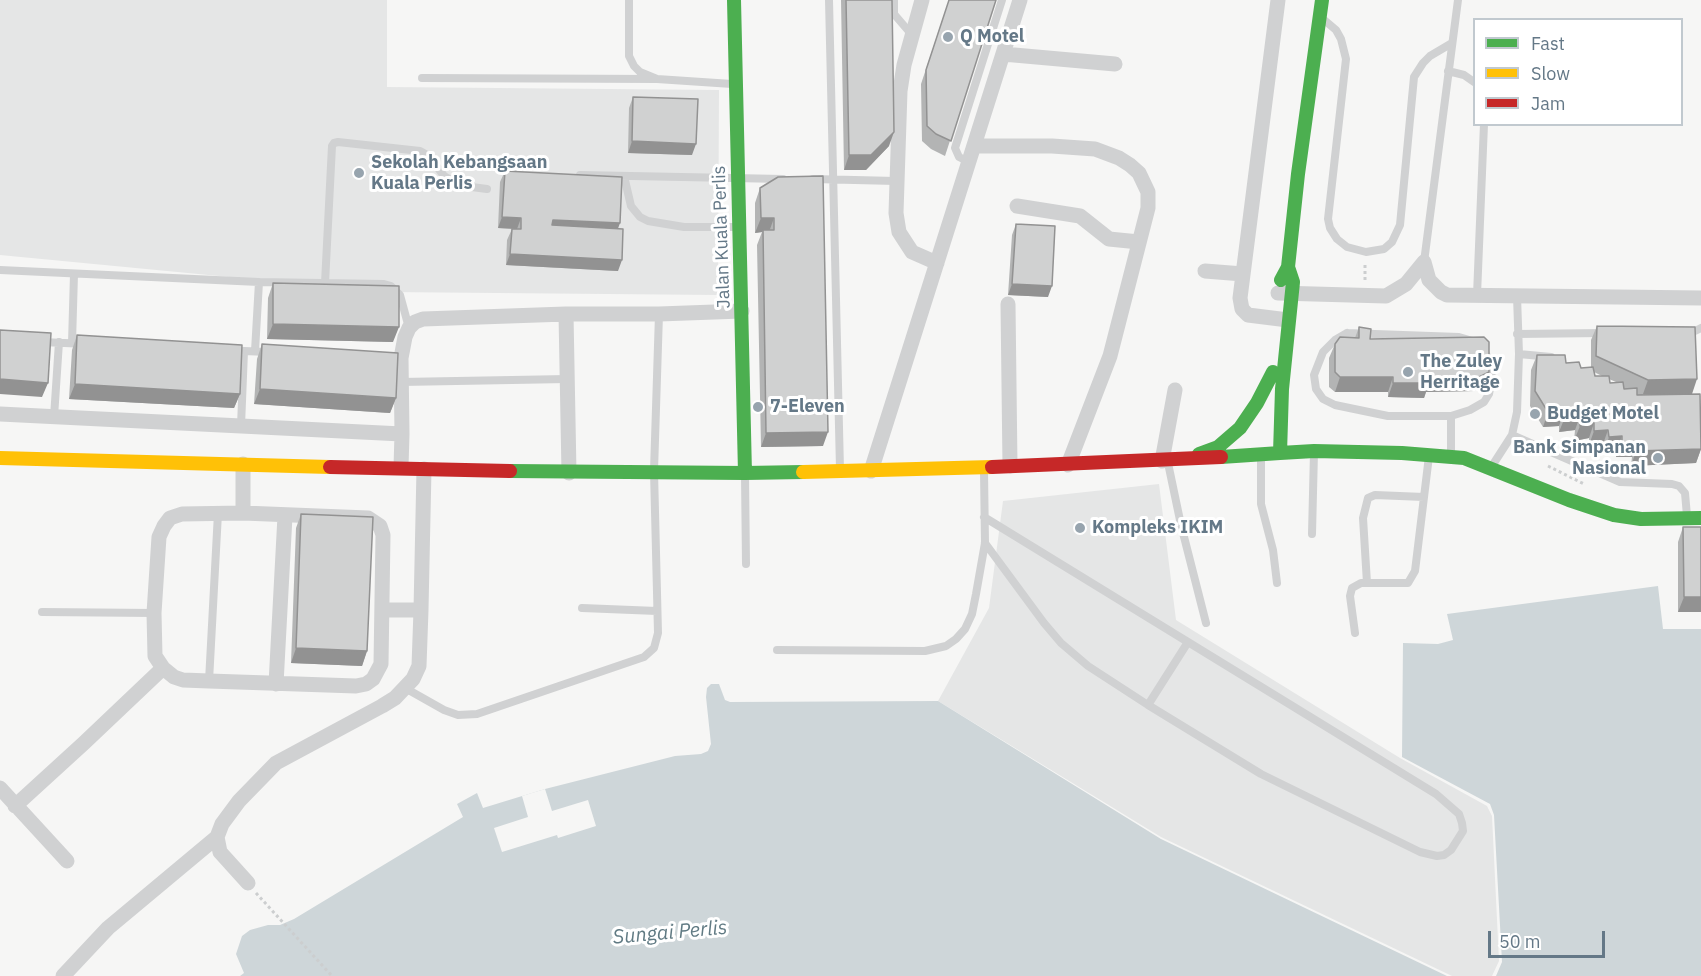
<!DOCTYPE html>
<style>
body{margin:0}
#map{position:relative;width:1701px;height:976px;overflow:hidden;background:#f6f6f5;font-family:"IBM Plex Sans",sans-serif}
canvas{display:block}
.legend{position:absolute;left:1473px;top:18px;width:210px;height:108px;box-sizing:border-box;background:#fff;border:2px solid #c1c9cf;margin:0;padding:8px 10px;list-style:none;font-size:18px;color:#647887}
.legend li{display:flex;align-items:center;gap:12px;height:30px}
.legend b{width:30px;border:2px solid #c1c9cf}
.scale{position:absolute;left:1488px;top:931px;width:117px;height:27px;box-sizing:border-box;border:3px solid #647887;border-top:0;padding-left:8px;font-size:18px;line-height:21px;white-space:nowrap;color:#647887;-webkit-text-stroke:4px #fff;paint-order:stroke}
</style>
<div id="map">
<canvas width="1701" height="976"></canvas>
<ul class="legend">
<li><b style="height:8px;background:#4caf50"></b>Fast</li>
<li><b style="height:8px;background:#ffc107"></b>Slow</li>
<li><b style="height:8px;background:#c62828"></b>Jam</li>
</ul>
<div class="scale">50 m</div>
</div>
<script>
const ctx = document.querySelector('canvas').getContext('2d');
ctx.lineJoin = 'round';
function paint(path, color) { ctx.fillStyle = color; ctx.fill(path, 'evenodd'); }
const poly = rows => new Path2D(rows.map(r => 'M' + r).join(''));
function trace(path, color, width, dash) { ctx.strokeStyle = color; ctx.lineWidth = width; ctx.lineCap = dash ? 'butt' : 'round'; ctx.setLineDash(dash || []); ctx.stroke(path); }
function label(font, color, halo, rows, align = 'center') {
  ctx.font = font + ' "IBM Plex Sans",sans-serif'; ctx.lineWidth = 6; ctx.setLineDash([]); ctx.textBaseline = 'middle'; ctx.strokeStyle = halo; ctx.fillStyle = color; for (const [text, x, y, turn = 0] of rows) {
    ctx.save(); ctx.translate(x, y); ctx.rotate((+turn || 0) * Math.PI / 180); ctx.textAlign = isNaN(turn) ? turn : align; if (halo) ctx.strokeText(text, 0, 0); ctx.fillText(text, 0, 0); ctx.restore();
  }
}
paint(poly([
 [0,0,387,0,387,87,719,90,718,295,386,292,0,255],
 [1159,484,1176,620,1400,758,1487,806,1492,816,1499,961,1492,976,1452,976,1161,837,938,701,989,608,1003,501]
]), '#e5e6e6');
paint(poly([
 [1658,586,1663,629,1701,629,1701,976,1496,976,1502,962,1494,815,1490,804,1402,757,1403,643,1438,644,1453,640,1447,614],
 [711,684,719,684,725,700,730,702,938,701,1161,839,1447,976,240,976,244,973,236,954,242,936,250,930,268,925,280,925,294,919,463,817,457,804,477,793,483,808,545,789,675,756,701,754,708,751,711,744,706,697,707,688]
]), '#ced6d9');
paint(poly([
 [545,789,552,811,588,800,596,826,558,838,557,835,502,852,494,828,528,817,522,796]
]), '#f6f6f5');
trace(poly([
 [1365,280,1365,263],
 [1548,466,1584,484],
 [256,893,332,976]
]), '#cccecf', 3, [3, 3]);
trace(poly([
 [629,0,629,56,634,66,640,72,657,79,732,84],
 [829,0,840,469],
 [894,0,894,14,912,35],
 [1323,19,1336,30,1341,39,1346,59,1328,219,1330,228,1337,239,1347,247,1366,252,1384,249,1392,242,1400,225,1414,77,1423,63,1430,56,1452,43],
 [1448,71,1464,75,1474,82],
 [422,78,657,79],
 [969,162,959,157,955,148,1002,0],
 [580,175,783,179],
 [624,176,631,206,640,217,648,221,684,227,735,227],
 [813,179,896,181],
 [1424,262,1458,0],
 [0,270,259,282,384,284,391,286,400,295,409,328],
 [325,283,332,146,334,143,338,142,420,151,429,156,444,176,452,181,464,186,487,189],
 [1477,295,1484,124],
 [1687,332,1693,332,1701,328],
 [1347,333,1459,337,1476,342,1484,350,1489,360,1492,378,1489,394,1484,402,1470,410,1451,416,1388,416,1335,405,1323,399,1316,389,1314,375,1323,352,1335,340,1347,333],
 [1517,334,1603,333],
 [42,342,267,352],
 [72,343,74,274],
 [255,351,259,282],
 [1519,354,1551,357],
 [401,382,567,379],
 [54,417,59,342],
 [241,426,244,351],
 [1512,435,1620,482,1672,484,1679,486,1685,493,1687,516],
 [1451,456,1451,416],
 [1261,458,1261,504,1273,550,1277,583],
 [1168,463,1181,525,1206,623],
 [1492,466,1512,435,1517,412,1519,354,1517,296],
 [745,476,746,564],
 [984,517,1436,794,1459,814,1462,823,1463,831,1451,850,1444,855,1437,856,1420,852,1261,774,1148,705,1088,666,1061,643,1044,623,985,543],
 [1312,534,1314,452],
 [1367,583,1363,518,1368,498,1375,495,1424,497],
 [582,608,657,611],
 [42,612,154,613],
 [1355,633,1350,596,1352,588,1361,583,1408,583,1415,571,1429,456],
 [777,650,925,651,946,646,956,639,965,629,972,614,976,594,985,543,984,471],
 [209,681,218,513],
 [405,688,444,710,458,715,477,714,644,657,654,648,658,633,654,471,659,314],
 [1148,705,1188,642]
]), '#d0d1d2', 8);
trace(poly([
 [922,0,904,65,900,91,896,213,899,232,912,252,937,263],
 [1278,0,1240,298,1242,309,1248,315,1288,320],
 [1003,54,1115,64],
 [974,146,1052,146,1095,149,1119,158,1130,165,1139,173,1148,192,1148,208,1110,356,1068,465],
 [1017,206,1080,216,1109,239,1139,242],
 [1424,262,1429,280,1441,292,1447,295,1701,298],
 [1205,271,1243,274],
 [1278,293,1386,296,1406,284,1424,262],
 [1008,304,1010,466],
 [566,314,569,473],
 [0,414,402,434],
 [1162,461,1175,390],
 [401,467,402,434,401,358,405,337,409,328,415,322,423,319,566,314,659,314,742,311],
 [871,471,1020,0],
 [243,513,368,518,380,526,383,535,381,664,373,679,366,684,356,686,209,681,183,680,174,677,163,668,155,656,154,613,159,537,164,526,170,518,182,514,243,513],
 [243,513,243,464],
 [383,610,421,610],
 [276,684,285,516],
 [0,788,67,861],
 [15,806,84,743,163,668],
 [248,883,220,852,217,837,222,824,239,801,276,763,382,706,395,698,413,679,419,666,421,610,424,469],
 [63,976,108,928,217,837]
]), '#d0d1d2', 15);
trace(poly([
 [734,0,745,473,803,472],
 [1281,280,1288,267,1298,174,1322,0],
 [1280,453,1314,451,1402,453,1464,458,1569,500,1614,515,1641,519,1701,518],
 [1199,454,1218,447,1240,428,1257,403,1273,372],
 [1221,457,1280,453,1282,389,1293,282,1288,267],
 [510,471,745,473]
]), '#4caf50', 14);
trace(poly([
 [0,458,330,467],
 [803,472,992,467]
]), '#ffc107', 14);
trace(poly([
 [330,467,510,471],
 [992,467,1221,457]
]), '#c62828', 14);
paint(poly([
 [841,0,892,0,889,146,866,170,844,170],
 [949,0,996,0,945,156,931,149,922,141,921,84],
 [633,97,692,155,628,153,629,108],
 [505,171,618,229,618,271,506,265,507,240,512,229,517,229,498,228,500,182],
 [778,177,823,446,761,447,757,245,762,232,755,233,755,203,760,188],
 [1016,224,1048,297,1008,295,1012,235],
 [273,283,393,342,267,339,268,298],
 [1597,326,1692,394,1701,441,1701,449,1696,463,1631,466,1632,457,1616,457,1617,450,1604,452,1603,444,1589,445,1589,438,1574,441,1575,430,1559,432,1559,426,1543,427,1530,406,1531,370,1537,355,1566,363,1581,368,1591,367,1591,340],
 [1594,372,1602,376,1595,376],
 [1609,379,1616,382,1610,383],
 [1359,327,1370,339,1489,372,1484,386,1474,391,1426,392,1424,398,1388,397,1388,392,1335,392,1329,387,1329,358,1335,344,1355,338],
 [77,335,240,394,234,408,69,399,72,350],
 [262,344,396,398,390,413,254,404,257,359],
 [301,514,367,651,362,666,291,663,296,528],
 [1683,527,1701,527,1701,612,1678,612,1678,542]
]), '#b3b4b4');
paint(poly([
 [894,132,889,146,866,170,844,170,849,155],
 [632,141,696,144,692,155,628,153],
 [502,217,521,218,517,229,498,228],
 [761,218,774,218,769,232,763,230,762,232,755,233],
 [553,220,620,223,616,234,548,231],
 [510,254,622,260,618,271,506,265],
 [1012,284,1052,286,1048,297,1008,295],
 [273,324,399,327,393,342,267,339],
 [1489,372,1484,386,1474,391,1426,392,1424,398,1388,397,1393,383,1430,377],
 [1340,377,1393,377,1388,392,1335,392],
 [0,379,48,383,42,397,0,394],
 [1697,379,1692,394,1643,394,1648,380],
 [75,384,240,394,234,408,69,399],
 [260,389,396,398,390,413,254,404],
 [1548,412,1564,412,1559,426,1543,427],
 [1580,416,1575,430,1559,432,1565,417],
 [1594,423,1589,438,1574,441,1580,426],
 [1608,430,1603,444,1589,445,1594,431],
 [828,432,823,446,761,447,766,433],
 [1622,436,1617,450,1604,452,1609,437],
 [1622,442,1638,442,1632,457,1616,457],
 [1701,449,1696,463,1631,466,1636,451],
 [1684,597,1701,597,1701,612,1678,612],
 [296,648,367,651,362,666,291,663]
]), '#929292');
const building = poly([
 [846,0,892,0,894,132,871,155,849,155,846,0],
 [949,0,996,0,951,141,936,134,927,126,926,70,949,0],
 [633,97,698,99,696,144,632,141,633,97],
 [505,171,622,177,620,223,553,220,552,225,623,229,622,260,510,254,512,229,521,229,521,218,502,217,505,171],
 [823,176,828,432,766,433,763,230,774,230,774,218,761,218,760,188,778,177,823,176],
 [1016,224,1055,226,1052,286,1012,284,1016,224],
 [273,283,399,286,399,327,273,324,273,283],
 [1597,326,1695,327,1697,379,1648,380,1596,356,1597,326],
 [1359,327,1371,329,1370,339,1484,337,1489,342,1489,372,1479,377,1430,377,1429,383,1393,383,1393,377,1340,377,1335,372,1335,344,1340,337,1359,338,1359,327],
 [0,330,51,333,48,383,0,379,0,330],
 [77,335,242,345,240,394,75,384,77,335],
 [262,344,398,353,396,398,260,389,262,344],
 [1537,355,1565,355,1566,363,1579,362,1581,368,1593,367,1595,376,1609,376,1610,383,1623,382,1624,389,1637,388,1637,395,1700,394,1701,449,1636,451,1638,442,1622,442,1622,436,1609,437,1608,430,1594,431,1594,423,1580,426,1580,416,1565,417,1564,412,1548,412,1535,391,1537,355],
 [301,514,373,517,367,651,296,648,301,514],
 [1683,527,1701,527,1701,597,1684,597,1683,527]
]);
paint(building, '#d0d1d1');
trace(building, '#929292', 1.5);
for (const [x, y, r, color] of [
 [948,37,6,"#97a4ae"],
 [359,173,6,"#97a4ae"],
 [1408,372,6,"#97a4ae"],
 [758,407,6,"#97a4ae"],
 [1535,414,6,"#97a4ae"],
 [1658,458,6,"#97a4ae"],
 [1080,528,6,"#97a4ae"]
]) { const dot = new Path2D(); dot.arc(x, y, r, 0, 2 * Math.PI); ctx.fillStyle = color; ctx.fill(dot); trace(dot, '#fff', 2); }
label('bold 18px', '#647887', '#fff', [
 ["Q Motel",960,37],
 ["Sekolah Kebangsaan",371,163],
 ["Kuala Perlis",371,184],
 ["The Zuley",1420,362],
 ["Herritage",1420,383],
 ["7-Eleven",770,407],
 ["Budget Motel",1547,414],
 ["Bank Simpanan",1646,448,"right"],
 ["Nasional",1646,469,"right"],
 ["Kompleks IKIM",1092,528]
], 'left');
label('18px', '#647887', '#fff', [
 ["Jalan Kuala Perlis",722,237,-92]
]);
label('italic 20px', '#607a83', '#fff', [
 ["Sungai Perlis",670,933,-5]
]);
</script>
